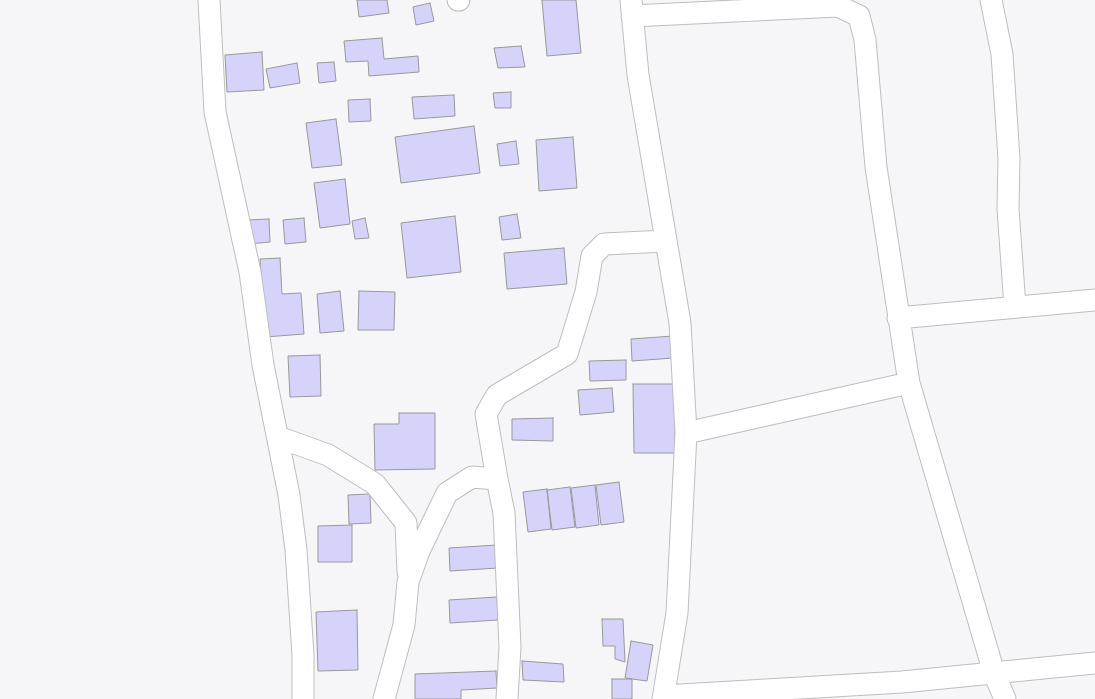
<!DOCTYPE html>
<style>
body{margin:0}
canvas{display:block;background:#f6f6f8}
</style>
<canvas width="1095" height="699"></canvas>
<script>
const ctx = document.querySelector('canvas').getContext('2d');
ctx.lineJoin = 'round';
function paint(path, color) { ctx.fillStyle = color; ctx.fill(path, 'evenodd'); }
const poly = rows => new Path2D(rows.map(r => 'M' + r).join(''));
function trace(path, color, width, dash) { ctx.strokeStyle = color; ctx.lineWidth = width; ctx.lineCap = dash ? 'butt' : 'round'; ctx.setLineDash(dash || []); ctx.stroke(path); }
const building = poly([
 [357,0,387,0,389,13,359,17,357,0],
 [542,0,576,0,581,53,547,56,542,0],
 [430,3,434,21,416,25,413,7,430,3],
 [382,38,384,59,418,56,419,72,369,76,368,61,346,62,344,41,382,38],
 [521,46,525,67,498,68,494,48,521,46],
 [262,52,264,90,227,92,225,55,262,52],
 [334,62,336,81,319,83,317,63,334,62],
 [297,63,300,83,270,88,266,69,297,63],
 [511,92,511,108,495,108,493,93,511,92],
 [454,95,455,116,414,119,412,97,454,95],
 [370,99,371,121,349,122,348,100,370,99],
 [336,119,342,165,312,168,306,123,336,119],
 [474,126,480,173,401,183,395,137,474,126],
 [573,137,577,188,539,191,536,140,573,137],
 [516,141,519,164,500,166,497,144,516,141],
 [345,179,350,224,320,228,314,183,345,179],
 [517,214,521,238,502,240,499,217,517,214],
 [455,216,461,272,407,278,401,223,455,216],
 [304,218,306,242,285,244,283,220,304,218],
 [365,218,369,238,355,239,352,221,365,218],
 [269,219,270,242,249,244,247,220,269,219],
 [564,248,567,284,507,289,504,253,564,248],
 [280,258,282,294,301,293,304,334,265,337,260,259,280,258],
 [340,291,344,331,320,333,317,294,340,291],
 [359,291,395,292,394,330,358,330,359,291],
 [673,336,674,358,632,361,631,339,673,336],
 [320,355,321,396,290,397,288,356,320,355],
 [626,360,626,380,590,381,589,361,626,360],
 [633,384,675,384,675,453,634,453,633,384],
 [612,388,614,412,580,415,578,390,612,388],
 [399,413,435,413,435,469,375,470,374,424,399,424,399,413],
 [553,418,553,441,512,440,512,419,553,418],
 [619,482,624,522,601,525,596,485,619,482],
 [595,485,599,525,576,528,571,488,595,485],
 [570,487,575,527,552,530,547,490,570,487],
 [547,489,551,529,528,532,523,492,547,489],
 [370,494,371,523,349,524,348,495,370,494],
 [352,525,352,562,318,562,318,526,352,525],
 [497,545,498,568,450,571,449,548,497,545],
 [497,597,498,620,450,623,449,600,497,597],
 [357,610,358,670,318,671,316,612,357,610],
 [602,619,623,619,625,662,615,659,615,646,603,646,602,619],
 [631,641,653,645,647,681,625,678,631,641],
 [522,661,563,664,564,682,523,680,522,661],
 [496,671,497,688,461,690,461,699,415,699,415,674,496,671],
 [612,679,632,679,632,699,612,699,612,679]
]);
paint(building, '#d6d3fb');
trace(building, '#98989a', 1);
const minor = poly([
 [209,0,215,112,250,272,263,365,289,495,296,550,303,655,303,699],
 [458,0,459,0],
 [631,0,638,75,680,323,686,433,677,613,663,699],
 [991,0,1002,54,1009,159,1008,209,1015,307],
 [632,16,838,6,859,16,865,40,876,167,909,383,994,673,1005,699],
 [898,318,1095,300],
 [686,433,909,383],
 [278,437,328,455,375,484,406,523,408,572],
 [497,479,486,414,497,395,567,354,586,292,592,256,604,244,666,241],
 [664,696,902,682,1095,663],
 [384,699,404,625,408,582,419,551,447,493,472,477,497,479,504,513,510,647,507,699]
]);
trace(minor, '#bebec0', 23);
trace(minor, '#fff', 21);
</script>
